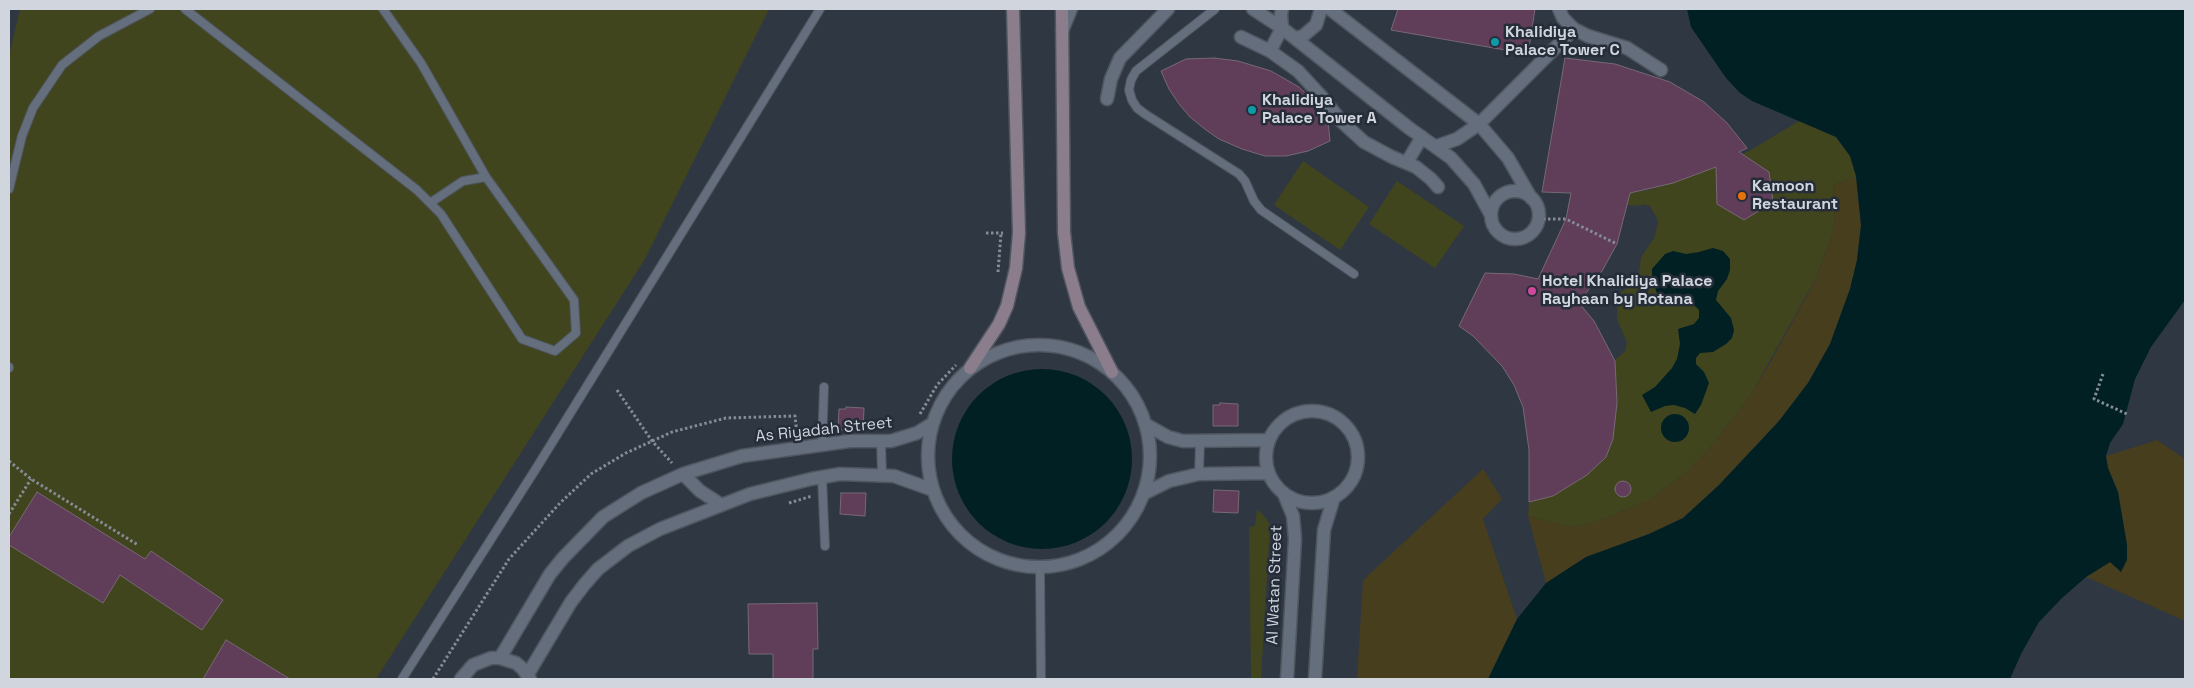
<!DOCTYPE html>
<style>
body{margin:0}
#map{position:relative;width:2194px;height:688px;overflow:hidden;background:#2f3743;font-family:"Space Grotesk",sans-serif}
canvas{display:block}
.frame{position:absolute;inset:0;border:10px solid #d1d6de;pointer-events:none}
</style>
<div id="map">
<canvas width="2194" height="688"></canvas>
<div class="frame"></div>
</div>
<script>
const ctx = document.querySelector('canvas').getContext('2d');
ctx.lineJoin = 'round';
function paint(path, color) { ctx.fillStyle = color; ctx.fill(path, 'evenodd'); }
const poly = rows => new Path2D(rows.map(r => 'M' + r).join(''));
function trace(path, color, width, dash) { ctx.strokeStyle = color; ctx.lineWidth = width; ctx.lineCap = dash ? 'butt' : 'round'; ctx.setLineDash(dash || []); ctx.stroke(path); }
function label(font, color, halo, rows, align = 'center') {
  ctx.font = font + ' "Space Grotesk",sans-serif'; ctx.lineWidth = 5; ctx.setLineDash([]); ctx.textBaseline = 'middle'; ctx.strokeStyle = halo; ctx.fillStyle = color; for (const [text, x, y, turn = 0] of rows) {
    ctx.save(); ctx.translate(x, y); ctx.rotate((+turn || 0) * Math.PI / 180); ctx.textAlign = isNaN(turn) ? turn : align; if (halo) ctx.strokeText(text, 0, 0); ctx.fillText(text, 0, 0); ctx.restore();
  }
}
paint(poly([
 [20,9,769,9,645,259,376,679,9,679,9,56],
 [1799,121,1836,137,1850,156,1856,176,1833,185,1835,214,1832,235,1816,278,1750,396,1712,445,1685,473,1649,500,1593,523,1571,527,1528,516,1529,502,1553,496,1587,475,1606,457,1613,439,1617,403,1615,360,1625,351,1627,343,1617,319,1617,300,1620,293,1636,282,1639,273,1641,257,1654,238,1658,224,1657,218,1650,206,1641,204,1641,206,1627,205,1627,194,1652,189,1711,169,1749,151],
 [1303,161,1369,207,1340,250,1274,205],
 [1397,181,1464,226,1435,268,1369,224],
 [1257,509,1265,517,1270,525,1261,679,1251,679,1249,527,1255,526]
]), '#41451e');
paint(poly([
 [1856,176,1861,225,1857,260,1850,289,1830,344,1808,383,1779,421,1719,485,1683,518,1649,534,1586,557,1546,583,1528,516,1571,527,1593,523,1649,500,1685,473,1712,445,1750,396,1771,361,1816,279,1832,235,1835,214,1833,185],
 [2157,440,2185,459,2185,621,2086,577,2110,562,2127,545,2118,492,2108,468,2106,456],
 [1483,469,1502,499,1483,519,1517,619,1488,679,1357,679,1363,580]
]), '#473e1e');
paint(poly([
 [1687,9,2185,9,2185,300,2151,347,2135,379,2123,424,2110,443,2106,456,2108,468,2118,492,2127,545,2127,560,2121,572,2110,562,2086,577,2062,598,2039,622,2021,654,2010,679,1488,679,1517,619,1546,583,1586,557,1649,534,1683,518,1719,485,1779,421,1808,383,1830,344,1850,289,1857,260,1861,225,1856,176,1850,156,1836,137,1752,101,1740,93,1726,78,1691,27],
 [1713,248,1723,251,1730,259,1730,270,1727,279,1718,291,1716,300,1731,318,1734,330,1732,338,1726,344,1713,352,1700,353,1696,358,1696,364,1704,372,1709,383,1701,405,1695,414,1685,408,1674,405,1665,406,1651,412,1642,395,1655,387,1672,368,1677,359,1680,344,1678,329,1694,324,1699,318,1699,310,1695,306,1665,302,1658,296,1652,279,1652,269,1665,254,1673,251,1686,254,1699,252],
 '952 459a90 90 0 1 1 180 0a90 90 0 1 1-180 0Z',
 '1661 428a14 14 0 1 1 28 0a14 14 0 1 1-28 0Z'
]), '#002023');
const building = poly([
 [1398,9,1535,9,1528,54,1391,30,1398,9],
 [1214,58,1238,61,1271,71,1299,87,1316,103,1328,121,1330,141,1308,151,1286,156,1265,156,1242,149,1219,139,1206,130,1190,117,1179,104,1169,89,1161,71,1186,59,1214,58],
 [1565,58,1615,64,1670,82,1704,102,1727,123,1747,148,1739,152,1769,172,1773,202,1744,220,1717,204,1716,167,1673,183,1630,193,1617,244,1602,271,1579,303,1594,321,1615,361,1617,403,1613,439,1606,457,1587,475,1553,496,1529,502,1529,450,1523,407,1514,385,1502,366,1473,336,1459,326,1485,273,1514,274,1538,279,1566,219,1571,193,1542,192,1565,58],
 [1220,403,1238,404,1238,426,1213,426,1213,405,1220,405,1220,403],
 [846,407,864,408,863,430,838,430,839,409,846,409,846,407],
 '1615 489a8 8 0 1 1 16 0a8 8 0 1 1-16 0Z',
 [1214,490,1239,491,1238,513,1213,512,1214,490],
 [37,492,145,559,151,551,223,600,202,630,120,575,103,603,9,545,9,537,37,492],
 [841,493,866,493,865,516,840,514,841,493],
 [817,603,818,649,813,649,813,679,773,679,773,654,749,654,748,604,817,603],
 [226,640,290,679,203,679,226,640]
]);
paint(building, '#603d59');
trace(building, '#776974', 1);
const lane = poly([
 [185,9,417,190,441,214,522,339,555,351,576,333,574,300,486,177,463,181,430,203],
 [383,9,421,63,486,177],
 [1215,9,1136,71,1131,80,1129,90,1132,100,1137,108,1145,114,1239,174,1245,181,1254,201,1261,210,1354,274],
 [9,189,22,136,33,108,62,65,99,36,150,9],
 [9,368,9,367],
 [881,443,882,474],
 [822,445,824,387],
 [1199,474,1200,441],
 [822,477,825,546],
 [1040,567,1041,679],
 [402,679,537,467,820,9]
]);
const street = poly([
 [1253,9,1282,28,1409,128,1451,158,1474,184,1491,215],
 [1330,9,1479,124,1508,158,1531,198],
 [1559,9,1563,18,1574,29,1588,36,1627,48,1661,70],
 [1062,31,1071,9],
 [1241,37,1270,51,1298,71,1321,96,1341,121,1364,142,1392,157,1416,167,1431,179,1438,187],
 [1295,38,1303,36,1316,25,1321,9],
 [1270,51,1282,28,1281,14,1282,9],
 [1107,99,1111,79,1120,58,1168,9],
 [1437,146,1457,139,1479,124,1574,29],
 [1407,162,1422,137],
 '1491 215a24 24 0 1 1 48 0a24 24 0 1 1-48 0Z',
 '928 456a111 111 0 1 1 222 0a111 111 0 1 1-222 0Z',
 '1266 457a46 46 0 1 1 92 0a46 46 0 1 1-92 0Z',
 [1145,424,1168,437,1183,441,1269,440],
 [683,474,700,491,720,504],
 [1143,494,1169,481,1199,474,1268,473],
 [1284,494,1293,516,1295,539,1287,679],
 [500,658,550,574,563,558,603,517,641,493,683,474,742,456,850,441,891,441,917,433,933,423],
 [528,674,571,602,584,585,598,569,628,546,660,529,750,494,811,479,840,474,894,476,933,490],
 [461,679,473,665,491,658,500,658,516,663,522,668,530,679],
 [1315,679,1324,530,1334,497]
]);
const secondary = poly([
 [1062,9,1064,232,1068,268,1079,307,1112,372],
 [970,368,999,324,1007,306,1016,268,1019,233,1013,9]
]);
trace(lane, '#4f5660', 10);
trace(street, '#4f5660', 15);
trace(secondary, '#4f5660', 15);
trace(poly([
 [1538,219,1566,219,1617,244],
 [986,233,1003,233],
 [998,272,1001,233],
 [2103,374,2094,399,2127,414],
 [617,390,652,441,672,463],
 [920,414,937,385,956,365],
 [9,461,31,479,138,545],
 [789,503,812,496],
 [9,514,31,479],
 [433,679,509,559,560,503,591,474,626,453,672,432,726,418,795,416,797,434]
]), '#868c96', 3, [2.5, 2.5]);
trace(lane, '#646e7c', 8);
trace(street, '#646e7c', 12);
trace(secondary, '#8c7d8c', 12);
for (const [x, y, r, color] of [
 [1495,42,5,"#0f9aa8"],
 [1252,110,5,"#0f9aa8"],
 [1742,196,5,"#e8710a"],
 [1532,291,5,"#d1479c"]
]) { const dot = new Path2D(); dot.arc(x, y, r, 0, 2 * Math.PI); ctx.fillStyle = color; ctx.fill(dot); trace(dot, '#252d39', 2); }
label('bold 16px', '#d1d6de', '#252d39', [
 ["Khalidiya",1505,33],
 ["Palace Tower C",1505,51],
 ["Khalidiya",1262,101],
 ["Palace Tower A",1262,119],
 ["Kamoon",1752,187],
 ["Restaurant",1752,205],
 ["Hotel Khalidiya Palace",1542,282],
 ["Rayhaan by Rotana",1542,300]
], 'left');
label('16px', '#d1d6de', '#252d39', [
 ["As Riyadah Street",824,430,-6],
 ["Al Watan Street",1275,585,-88]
]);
</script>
